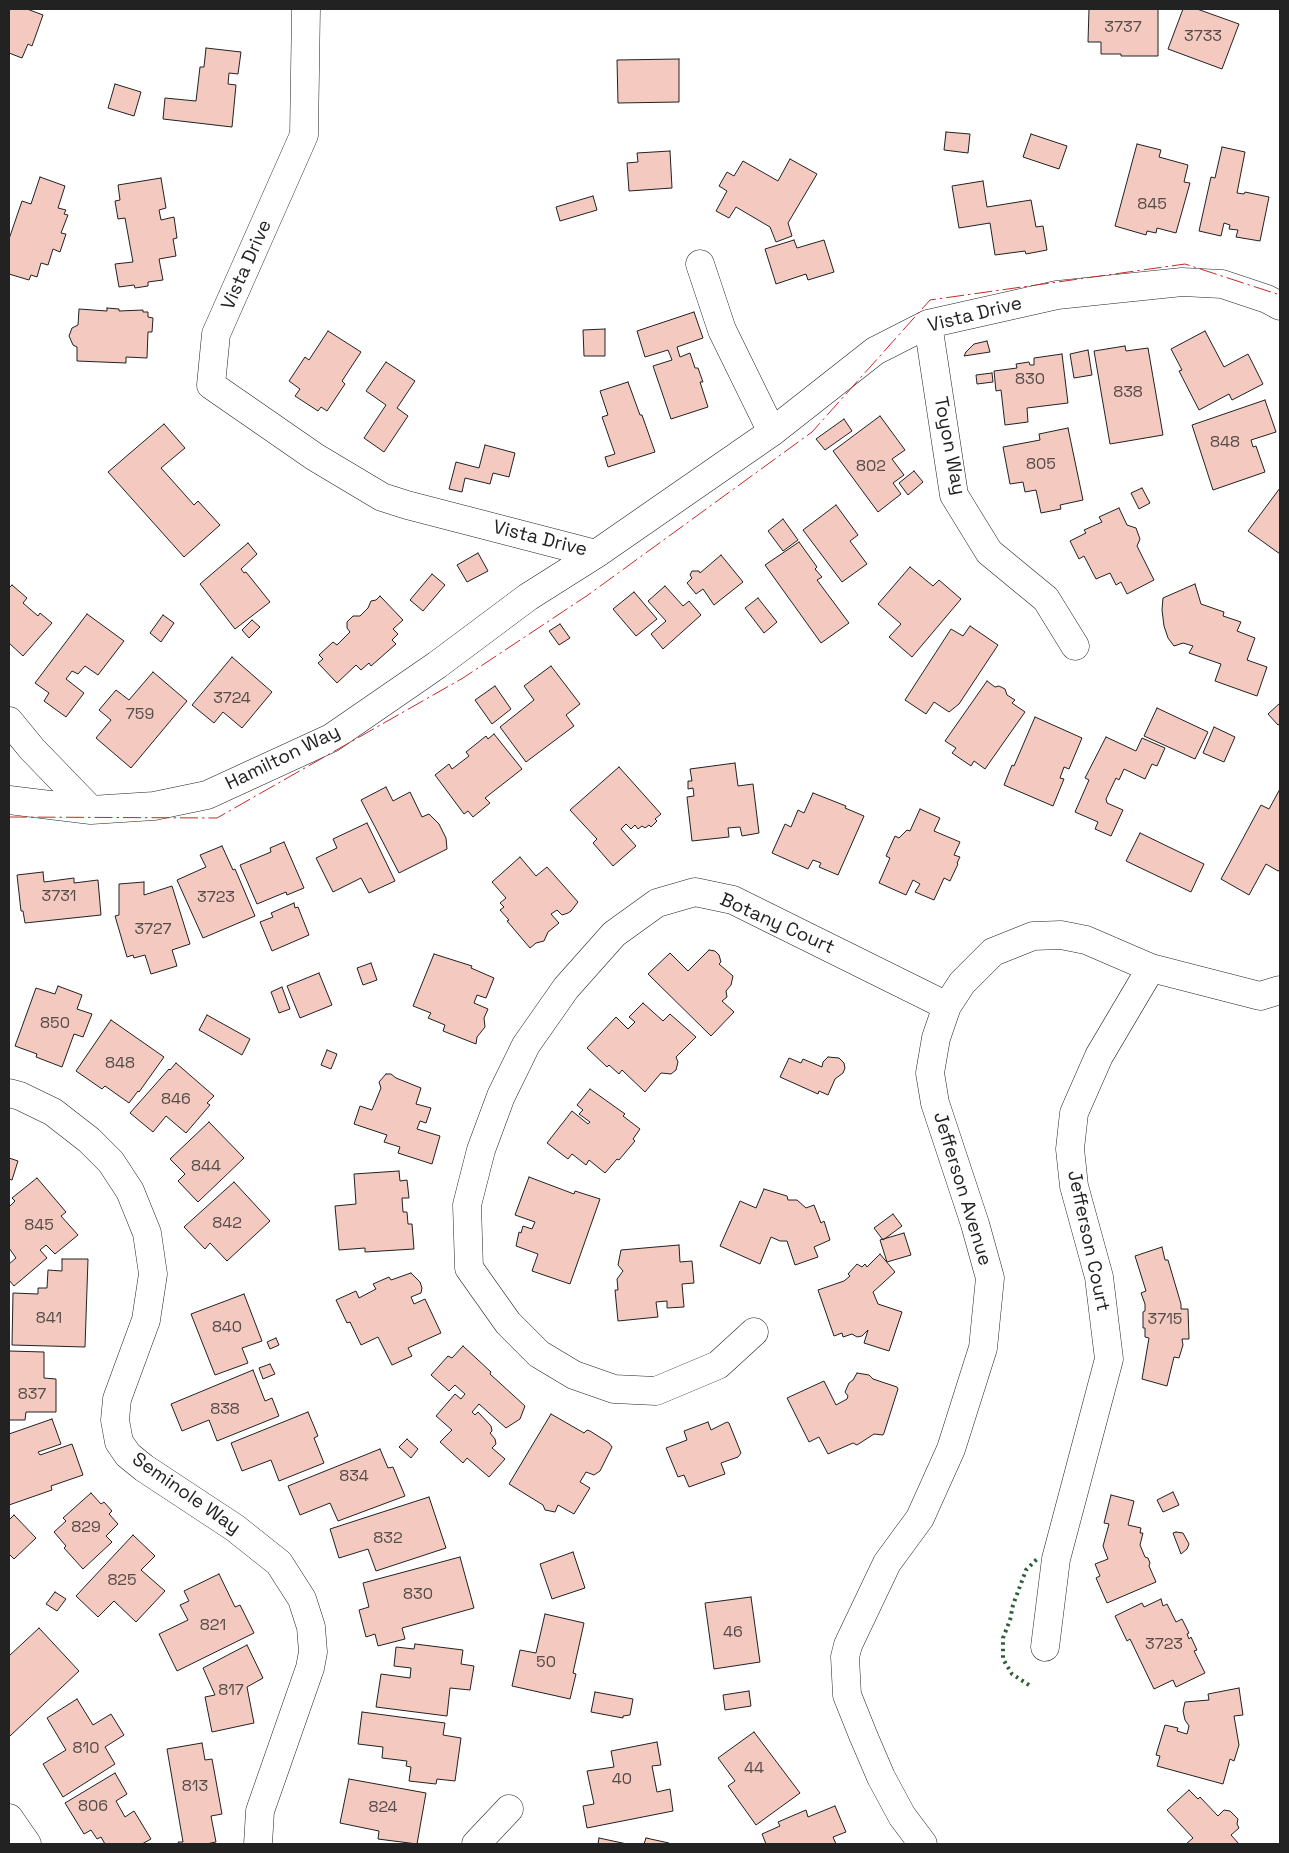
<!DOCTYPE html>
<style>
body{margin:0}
#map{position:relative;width:1289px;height:1853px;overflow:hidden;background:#fff;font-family:"Space Grotesk",sans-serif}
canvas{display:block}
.frame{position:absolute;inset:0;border:10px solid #222;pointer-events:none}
</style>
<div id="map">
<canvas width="1289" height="1853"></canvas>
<div class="frame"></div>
</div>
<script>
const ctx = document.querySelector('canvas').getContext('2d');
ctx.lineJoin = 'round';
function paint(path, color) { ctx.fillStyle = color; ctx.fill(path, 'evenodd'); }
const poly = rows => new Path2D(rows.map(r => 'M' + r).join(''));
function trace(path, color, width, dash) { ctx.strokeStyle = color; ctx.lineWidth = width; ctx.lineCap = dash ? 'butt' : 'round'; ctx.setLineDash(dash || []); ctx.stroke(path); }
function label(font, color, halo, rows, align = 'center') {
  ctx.font = font + ' "Space Grotesk",sans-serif'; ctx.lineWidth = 4; ctx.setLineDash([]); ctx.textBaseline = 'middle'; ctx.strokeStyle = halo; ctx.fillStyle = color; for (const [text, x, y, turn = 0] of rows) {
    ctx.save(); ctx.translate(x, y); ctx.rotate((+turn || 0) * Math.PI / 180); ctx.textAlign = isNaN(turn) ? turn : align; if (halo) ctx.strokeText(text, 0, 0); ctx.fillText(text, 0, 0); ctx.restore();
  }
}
const building = poly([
 [9,9,27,9,43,15,32,46,28,44,22,58,9,53,9,9],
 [1089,9,1158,9,1158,56,1121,56,1121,54,1101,54,1101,42,1088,42,1089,9],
 [1183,9,1197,9,1239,24,1222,69,1168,49,1183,9],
 [206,48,241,52,238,74,229,73,228,84,236,85,232,127,163,119,165,98,196,101,200,67,204,67,206,48],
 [679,59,679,102,618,103,617,60,679,59],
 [115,84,141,92,134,116,108,108,115,84],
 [946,132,970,134,968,153,944,150,946,132],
 [1031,134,1067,146,1059,169,1023,157,1031,134],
 [1137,144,1161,150,1159,157,1188,165,1184,182,1190,183,1176,233,1157,228,1156,233,1147,231,1146,235,1115,226,1137,144],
 [1222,147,1245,152,1237,193,1244,194,1245,192,1269,197,1260,241,1236,237,1238,230,1229,229,1230,225,1224,223,1221,236,1199,231,1211,177,1215,178,1222,147],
 [670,151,672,188,629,191,627,163,638,162,637,153,670,151],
 [790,159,817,174,788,223,792,236,776,242,770,227,736,207,729,218,716,211,727,191,719,186,727,172,734,176,743,161,778,181,790,159],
 [40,177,65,186,58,208,66,210,64,214,68,215,61,233,66,234,60,252,53,249,48,265,41,263,37,277,31,275,29,280,9,274,9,239,22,201,31,204,40,177],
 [161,178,166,208,159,210,161,220,174,217,177,238,173,239,176,256,159,259,163,280,148,282,148,286,135,288,134,285,119,287,115,264,133,262,125,218,118,219,115,201,120,200,118,185,161,178],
 [983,181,987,207,1031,200,1036,227,1043,226,1047,250,1026,254,1025,251,995,255,990,223,959,228,952,186,983,181],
 [593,196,597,210,560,221,556,207,593,196],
 [794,240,797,248,824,240,834,272,808,280,806,274,776,284,765,249,794,240],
 [107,308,119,309,119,311,143,310,143,312,148,312,148,317,153,318,152,332,148,332,147,358,126,357,126,363,77,361,77,347,73,345,69,336,72,328,78,325,79,309,107,311,107,308],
 [694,312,703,338,677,347,680,357,690,353,695,368,698,368,703,382,700,382,708,407,671,419,653,366,672,360,668,350,645,357,637,331,694,312],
 [605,329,605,356,584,356,583,330,605,329],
 [328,331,361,352,342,381,345,384,327,411,321,407,318,411,295,396,300,389,289,381,305,357,309,360,328,331],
 [1205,331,1224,367,1248,354,1263,384,1232,400,1229,394,1199,410,1179,371,1182,370,1171,349,1205,331],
 [987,341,990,352,964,356,966,352,974,344,987,341],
 [1125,346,1126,351,1148,348,1163,435,1110,444,1094,351,1125,346],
 [1088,350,1092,375,1074,378,1070,354,1088,350],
 [1062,354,1068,403,1027,408,1028,422,1005,425,1001,390,996,391,994,371,1017,368,1016,364,1029,362,1030,365,1034,365,1034,358,1062,354],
 [386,362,415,381,397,408,408,416,384,452,364,438,386,405,366,391,386,362],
 [992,373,993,382,977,384,976,375,992,373],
 [628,382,640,415,642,415,655,452,608,467,605,457,615,454,602,417,608,415,600,391,628,382],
 [1265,400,1276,432,1251,440,1253,447,1256,446,1265,472,1213,490,1192,425,1265,400],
 [880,416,905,450,892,459,904,475,893,483,901,494,878,512,833,451,880,416],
 [844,419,852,431,825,450,816,439,844,419],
 [164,424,185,448,161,468,194,505,198,501,220,525,184,557,108,472,164,424],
 [1068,428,1083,500,1060,505,1061,509,1041,513,1036,490,1025,492,1023,482,1010,484,1003,447,1040,440,1039,434,1068,428],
 [485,445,515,453,509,477,493,473,490,484,465,478,462,492,449,489,456,462,479,468,485,445],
 [914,471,923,482,908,495,899,483,914,471],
 [1142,488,1150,503,1139,509,1131,493,1142,488],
 [1280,488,1280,554,1248,531,1280,488],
 [836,505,858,535,850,541,867,564,842,582,803,530,836,505],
 [1119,508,1127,525,1136,528,1140,539,1137,546,1154,580,1127,594,1121,582,1116,585,1110,573,1096,579,1084,556,1079,559,1070,541,1086,533,1084,530,1102,522,1099,517,1119,508],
 [783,519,798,540,783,551,768,531,783,519],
 [799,542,817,567,815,569,822,577,817,580,849,623,821,643,765,565,799,542],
 [248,543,257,554,241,569,244,573,246,572,270,602,235,629,200,584,248,543],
 [478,553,488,571,467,582,457,565,478,553],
 [721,555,743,582,714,605,703,589,696,594,687,583,692,578,690,575,692,571,699,571,700,573,721,555],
 [910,567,933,586,939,580,961,599,912,657,889,637,901,624,878,604,910,567],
 [432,574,445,585,423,611,410,600,432,574],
 [1195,584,1201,604,1224,612,1223,616,1241,622,1237,631,1255,638,1247,660,1267,667,1257,696,1215,681,1221,664,1189,653,1193,646,1183,643,1174,646,1168,638,1164,626,1162,610,1163,598,1195,584],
 [12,585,27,598,23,603,38,616,40,613,52,623,23,656,9,643,9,588,12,585],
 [665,586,683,606,689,601,701,615,663,649,651,634,666,621,648,601,665,586],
 [634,592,657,619,636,636,613,609,634,592],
 [380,596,403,620,393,629,398,634,392,640,396,644,371,666,369,663,361,670,356,665,337,683,318,663,323,659,319,655,333,642,337,645,350,632,347,628,347,622,353,616,360,616,368,608,371,601,376,600,380,596],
 [758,598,777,622,764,633,745,608,758,598],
 [87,614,124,641,98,675,85,666,78,674,72,671,66,679,84,693,66,717,44,701,49,693,35,683,87,614],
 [163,615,174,623,161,642,150,633,163,615],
 [252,620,260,627,249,638,242,630,252,620],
 [560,624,570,638,559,645,549,631,560,624],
 [970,626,998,645,959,704,949,712,934,702,926,714,905,700,951,629,963,636,970,626],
 [232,657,272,692,242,728,223,712,214,723,192,705,232,657],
 [551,666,580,704,566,715,574,726,526,762,500,727,534,700,524,686,551,666],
 [153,672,187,701,131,768,96,738,111,720,99,710,116,690,129,700,153,672],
 [987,681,995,687,999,686,1005,689,1007,695,1015,700,1012,703,1025,712,985,769,974,761,971,766,952,753,956,748,945,741,987,681],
 [495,686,511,709,492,724,475,700,495,686],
 [1280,703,1280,724,1278,725,1268,714,1280,703],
 [1157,708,1208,732,1195,759,1144,736,1157,708],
 [1035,717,1082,738,1069,769,1064,767,1060,778,1064,779,1053,806,1004,785,1012,765,1014,766,1035,717],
 [1214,727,1235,737,1224,762,1203,753,1214,727],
 [494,734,522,769,485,798,490,803,473,817,468,811,464,814,435,775,449,764,452,769,469,756,466,752,486,736,488,739,494,734],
 [1106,737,1136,751,1142,738,1165,748,1157,766,1152,764,1145,779,1124,769,1119,780,1116,778,1106,799,1107,803,1123,810,1111,836,1095,829,1098,822,1075,812,1089,780,1085,778,1106,737],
 [735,763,738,786,753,784,759,833,742,836,740,827,728,828,729,837,692,841,687,797,694,796,693,788,688,789,688,781,692,781,690,769,735,763],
 [619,767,661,814,655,819,657,821,651,827,649,825,645,828,642,826,638,829,635,825,631,829,626,824,621,829,636,846,613,866,593,843,597,839,570,810,619,767],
 [386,787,393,801,410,792,422,817,429,814,439,824,446,838,447,849,399,873,361,800,386,787],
 [1280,789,1280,870,1278,871,1266,864,1249,895,1221,879,1261,805,1269,809,1280,789],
 [813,793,846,806,845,808,864,816,838,875,819,867,821,863,813,860,808,869,772,853,785,824,791,827,798,810,804,813,813,793],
 [920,809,940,818,934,831,960,842,954,855,960,857,957,863,958,864,950,881,944,878,934,900,915,892,920,884,913,880,906,895,879,883,890,858,886,856,895,836,899,838,907,830,910,831,920,809],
 [367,823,395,881,369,893,361,878,333,892,316,858,337,848,333,839,367,823],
 [1140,833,1204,864,1191,892,1126,861,1140,833],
 [284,842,304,888,287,895,286,892,257,904,240,865,271,852,270,848,284,842],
 [222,846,233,870,235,869,255,916,203,938,177,880,206,867,200,855,222,846],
 [520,857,536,876,547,867,578,902,571,911,568,913,562,915,557,910,551,914,559,923,548,932,544,941,536,943,530,948,507,921,509,920,500,910,504,907,500,903,506,898,492,882,520,857],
 [43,872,44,882,74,878,74,883,98,880,101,915,25,923,23,911,21,911,17,875,43,872],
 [144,882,144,895,172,886,190,944,172,950,177,966,151,974,145,955,134,958,133,955,127,957,115,916,119,915,119,884,144,882],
 [294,903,295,908,298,907,309,935,272,951,260,922,273,917,271,913,294,903],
 [709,950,715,951,719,955,721,962,719,964,733,976,731,985,726,991,727,997,722,1001,734,1012,711,1036,648,974,670,953,688,971,709,950],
 [434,954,472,966,471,968,494,978,486,998,477,995,474,1003,488,1009,484,1018,485,1027,477,1037,476,1044,443,1031,445,1025,428,1018,431,1013,413,1006,434,954],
 [371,963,377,980,363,985,357,968,371,963],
 [319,973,332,1005,300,1018,287,986,319,973],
 [58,986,82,995,77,1009,92,1014,83,1037,74,1034,62,1067,36,1057,37,1054,15,1046,36,988,55,994,58,986],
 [282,987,290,1009,279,1013,271,992,282,987],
 [643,1003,663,1021,670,1014,696,1037,676,1057,678,1062,676,1070,671,1074,661,1073,645,1092,622,1070,619,1074,609,1065,607,1067,587,1048,616,1017,628,1029,635,1022,629,1017,643,1003],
 [207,1015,250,1039,242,1055,199,1030,207,1015],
 [111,1020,164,1057,139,1092,138,1091,129,1103,105,1086,102,1089,76,1071,111,1020],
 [327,1050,337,1054,331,1069,321,1065,327,1050],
 [828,1057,839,1058,844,1063,845,1068,843,1073,835,1079,828,1095,819,1091,818,1094,780,1077,789,1058,801,1063,803,1059,822,1067,823,1062,828,1057],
 [176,1063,214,1096,207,1103,210,1105,186,1133,166,1116,153,1132,130,1113,169,1069,170,1070,176,1063],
 [386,1074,391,1074,396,1078,421,1088,416,1104,431,1108,426,1123,420,1121,417,1129,440,1136,432,1164,398,1153,400,1147,384,1142,387,1135,354,1124,360,1106,372,1110,381,1088,379,1082,386,1074],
 [590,1089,625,1114,623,1116,640,1129,633,1139,635,1141,619,1160,617,1159,605,1173,589,1160,586,1165,572,1154,568,1159,547,1143,572,1111,588,1124,590,1122,579,1114,583,1110,577,1105,590,1089],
 [209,1122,244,1158,198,1202,178,1181,185,1174,170,1159,209,1122],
 [9,1158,18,1161,12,1180,9,1179,9,1158],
 [399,1171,400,1181,407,1180,409,1198,402,1198,403,1212,407,1212,408,1224,412,1224,414,1249,365,1252,365,1248,339,1250,335,1206,356,1204,354,1174,399,1171],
 [529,1177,574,1194,575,1191,600,1199,570,1284,532,1271,538,1254,516,1246,519,1232,521,1233,523,1226,532,1229,535,1222,515,1215,529,1177],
 [37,1178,66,1212,61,1216,78,1235,55,1254,46,1245,40,1250,47,1258,14,1286,9,1280,9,1264,16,1258,9,1248,9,1207,15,1201,12,1198,37,1178],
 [234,1182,270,1221,227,1261,210,1243,205,1249,184,1227,234,1182],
 [764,1189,787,1196,788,1200,797,1200,806,1208,814,1205,821,1223,824,1221,830,1240,814,1247,818,1257,795,1265,787,1241,780,1241,771,1237,760,1264,720,1246,740,1201,756,1208,764,1189],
 [893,1214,902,1226,883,1240,874,1228,893,1214],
 [904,1233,911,1255,887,1262,880,1240,904,1233],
 [679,1245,680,1262,692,1261,694,1283,682,1284,684,1307,667,1308,667,1301,656,1302,658,1317,618,1321,615,1290,618,1290,617,1279,623,1271,618,1265,621,1250,679,1245],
 [1162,1247,1165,1260,1168,1260,1181,1304,1181,1309,1188,1309,1189,1339,1182,1339,1183,1345,1179,1358,1174,1357,1167,1386,1142,1379,1149,1338,1145,1337,1145,1328,1143,1328,1143,1312,1145,1311,1145,1304,1141,1293,1146,1291,1135,1256,1162,1247],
 [880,1254,895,1272,873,1292,878,1304,902,1312,889,1351,864,1343,868,1330,862,1336,857,1337,852,1334,843,1337,842,1333,834,1336,818,1290,844,1281,850,1276,848,1274,857,1264,862,1267,865,1264,867,1267,880,1254],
 [62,1259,88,1259,85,1347,12,1345,13,1293,38,1294,38,1288,47,1288,48,1270,62,1271,62,1259],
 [411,1273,420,1282,422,1288,421,1293,411,1297,414,1304,425,1299,441,1333,408,1348,412,1356,392,1365,378,1337,361,1345,350,1322,347,1323,336,1300,356,1291,359,1298,376,1289,373,1284,389,1277,391,1280,411,1273],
 [244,1294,262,1341,242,1348,248,1363,215,1375,191,1314,244,1294],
 [276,1338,279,1345,270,1349,267,1342,276,1338],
 [463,1346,491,1372,490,1374,525,1406,520,1419,506,1428,479,1404,472,1412,475,1415,478,1412,491,1426,492,1431,490,1433,495,1439,496,1444,492,1448,505,1459,489,1477,467,1458,463,1463,440,1442,452,1430,436,1416,455,1394,461,1399,465,1394,455,1385,449,1391,431,1375,448,1356,452,1358,463,1346],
 [9,1351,44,1352,44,1378,56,1379,56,1412,26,1412,25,1420,9,1420,9,1351],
 [270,1364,275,1374,263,1379,259,1368,270,1364],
 [253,1370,265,1401,272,1398,279,1416,217,1441,209,1420,182,1431,171,1404,253,1370],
 [857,1373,869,1375,873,1379,897,1387,898,1389,884,1433,883,1435,874,1434,857,1445,853,1443,828,1454,819,1437,809,1442,787,1398,824,1381,836,1405,847,1399,848,1396,845,1392,849,1383,853,1380,857,1373],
 [308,1412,318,1436,314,1438,324,1463,279,1481,271,1460,242,1471,231,1443,308,1412],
 [551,1414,584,1433,587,1430,590,1431,609,1443,612,1447,600,1471,594,1475,586,1472,580,1482,590,1488,574,1514,558,1505,555,1512,545,1510,543,1505,509,1484,551,1414],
 [52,1419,61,1444,38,1452,40,1455,72,1444,83,1475,51,1486,52,1490,9,1505,9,1434,52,1419],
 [708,1422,711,1430,727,1422,729,1423,741,1453,738,1457,721,1463,725,1474,689,1487,684,1475,678,1477,666,1448,687,1440,684,1431,708,1422],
 [407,1439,418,1449,411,1458,399,1447,407,1439],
 [380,1449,388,1468,393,1467,405,1496,338,1521,330,1503,300,1515,288,1486,380,1449],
 [1173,1492,1179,1505,1163,1512,1157,1500,1173,1492],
 [91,1493,101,1504,104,1502,112,1511,109,1514,118,1524,106,1536,112,1542,83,1569,64,1548,66,1546,54,1532,66,1521,63,1518,91,1493],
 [1111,1495,1134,1501,1128,1525,1141,1528,1140,1533,1143,1533,1140,1545,1145,1557,1148,1558,1150,1563,1149,1566,1156,1582,1107,1603,1096,1578,1100,1576,1095,1564,1108,1559,1103,1546,1109,1524,1104,1523,1111,1495],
 [429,1497,446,1548,376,1571,368,1549,339,1558,330,1529,429,1497],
 [14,1515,36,1538,14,1559,9,1554,9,1520,14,1515],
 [1176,1532,1183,1533,1189,1544,1187,1549,1181,1554,1173,1533,1176,1532],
 [133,1535,155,1556,141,1570,165,1591,136,1622,114,1601,98,1617,76,1596,133,1535],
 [573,1552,585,1588,552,1599,540,1564,573,1552],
 [460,1557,474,1608,402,1628,405,1639,378,1646,375,1634,366,1637,359,1610,369,1607,363,1583,460,1557],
 [219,1574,235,1607,240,1605,254,1633,177,1671,159,1634,188,1620,180,1605,189,1601,184,1591,219,1574],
 [55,1592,66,1599,57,1611,46,1604,55,1592],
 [751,1597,760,1662,714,1669,705,1603,751,1597],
 [1161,1599,1163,1606,1167,1604,1176,1622,1182,1619,1189,1633,1187,1634,1189,1639,1191,1637,1197,1650,1194,1651,1205,1673,1176,1687,1173,1680,1154,1689,1130,1639,1127,1641,1115,1616,1142,1603,1144,1607,1161,1599],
 [545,1614,584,1623,573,1673,576,1674,570,1699,512,1686,520,1650,536,1653,545,1614],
 [39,1628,79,1671,10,1736,9,1734,9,1656,39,1628],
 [415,1644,463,1650,461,1664,474,1666,470,1690,450,1688,447,1716,376,1707,381,1674,410,1678,411,1668,394,1666,396,1647,414,1649,415,1644],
 [247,1645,263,1678,247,1687,254,1723,212,1732,205,1697,215,1695,203,1668,247,1645],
 [1239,1688,1243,1715,1234,1716,1239,1745,1234,1761,1230,1759,1223,1784,1157,1766,1160,1756,1156,1755,1165,1725,1178,1728,1177,1731,1187,1734,1189,1726,1185,1720,1183,1711,1185,1702,1209,1700,1208,1694,1239,1688],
 [749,1691,751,1706,725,1710,723,1695,749,1691],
 [595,1692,633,1699,630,1715,623,1716,623,1718,591,1712,595,1692],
 [77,1699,93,1725,111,1714,124,1735,105,1747,115,1764,63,1797,43,1764,66,1750,47,1718,77,1699],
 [362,1712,445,1723,443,1735,461,1738,455,1781,437,1779,436,1784,409,1781,411,1767,406,1766,407,1761,382,1758,383,1747,358,1744,362,1712],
 [754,1732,800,1793,756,1825,728,1786,735,1781,718,1758,754,1732],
 [657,1742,661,1765,652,1766,657,1792,670,1789,673,1811,587,1828,583,1806,594,1804,587,1771,614,1767,611,1751,657,1742],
 [202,1743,205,1760,212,1759,222,1814,211,1816,216,1842,206,1844,179,1844,178,1842,183,1842,167,1749,202,1743],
 [115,1773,127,1794,116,1801,125,1817,134,1811,151,1839,142,1844,105,1844,101,1837,97,1839,91,1830,84,1834,65,1803,115,1773],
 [349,1779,426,1793,417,1844,378,1839,379,1831,340,1823,349,1779],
 [1189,1790,1198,1799,1200,1797,1218,1816,1224,1810,1230,1811,1238,1819,1237,1824,1239,1828,1231,1835,1239,1844,1186,1844,1193,1838,1167,1810,1189,1790],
 [835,1806,846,1832,833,1837,836,1844,766,1844,762,1834,780,1826,778,1822,806,1810,808,1817,835,1806],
 [599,1838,627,1844,598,1844,599,1838],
 [646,1838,669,1843,669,1844,644,1844,646,1838]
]);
paint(building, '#f3c9c0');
trace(building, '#222', 1);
const minor = poly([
 [306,9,304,135,216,334,211,385,315,457,382,497,407,505,596,554,772,432,875,351,928,324,1057,295,1182,282,1222,284,1267,299,1280,306],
 [700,264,722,330,772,432],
 [928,324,954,495,989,552,1046,599,1075,646],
 [9,721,32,749,91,810],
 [9,800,91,810,154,806,207,795,331,738,437,665,528,597,596,554],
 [9,1093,20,1096,53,1112,89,1140,111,1162,130,1191,147,1233,153,1274,146,1320,117,1399,115,1420,119,1442,128,1455,144,1468,235,1528,279,1563,302,1599,311,1627,313,1652,310,1668,260,1811,258,1844],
 [754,1332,718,1365,656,1391,614,1389,574,1375,539,1354,508,1323,469,1268,467,1205,481,1150,501,1096,526,1045,566,988,614,934,657,903,695,892,733,900,947,1006],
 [1045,1647,1056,1559,1109,1359,1099,1277,1074,1186,1070,1149,1074,1113,1099,1056,1151,968],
 [9,1818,27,1844],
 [476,1844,509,1809],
 [923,1844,902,1816,881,1777,863,1735,847,1695,845,1657,848,1645,887,1563,920,1518,951,1449,983,1348,990,1278,975,1224,935,1103,930,1073,936,1038,947,1006,962,983,993,952,1033,936,1061,935,1086,940,1151,968,1260,996,1280,990]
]);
trace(minor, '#222', 29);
trace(minor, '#fff', 28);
trace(poly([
 [1029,1685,1012,1674,1003,1659,1003,1638,1010,1620,1013,1605,1026,1570,1037,1559]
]), '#2f5e38', 4, [2.5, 4]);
trace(poly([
 [9,817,217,818,463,678,588,595,812,432,930,300,1185,264,1280,295]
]), '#c62828', 1, [18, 4, 2.5, 4]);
label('16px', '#564c4a', null, [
 ["3737",1123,28],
 ["3733",1203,37],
 ["845",1152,205],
 ["830",1030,380],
 ["838",1128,393],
 ["848",1225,443],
 ["805",1041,465],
 ["802",871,467],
 ["3724",232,699],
 ["759",140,715],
 ["3731",59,897],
 ["3723",216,898],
 ["3727",153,930],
 ["850",55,1024],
 ["848",120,1064],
 ["846",176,1100],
 ["844",206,1167],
 ["842",227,1224],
 ["845",39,1226],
 ["841",49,1319],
 ["3715",1165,1320],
 ["840",227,1328],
 ["837",32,1395],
 ["838",225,1410],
 ["834",354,1477],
 ["829",86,1528],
 ["832",388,1539],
 ["825",122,1581],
 ["830",418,1595],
 ["821",213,1626],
 ["46",733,1633],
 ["3723",1164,1645],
 ["50",546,1663],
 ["817",231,1691],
 ["810",86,1749],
 ["44",754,1769],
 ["40",622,1780],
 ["813",195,1787],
 ["806",93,1807],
 ["824",383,1808]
]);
label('19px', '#222', '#fff', [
 ["Vista Drive",247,265,-66],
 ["Vista Drive",975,315,-14],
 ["Toyon Way",949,446,79],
 ["Vista Drive",540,539,14],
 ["Hamilton Way",283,758,-26],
 ["Botany Court",777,924,24],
 ["Jefferson Avenue",962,1189,73],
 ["Jefferson Court",1088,1241,78],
 ["Seminole Way",186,1494,35]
]);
</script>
